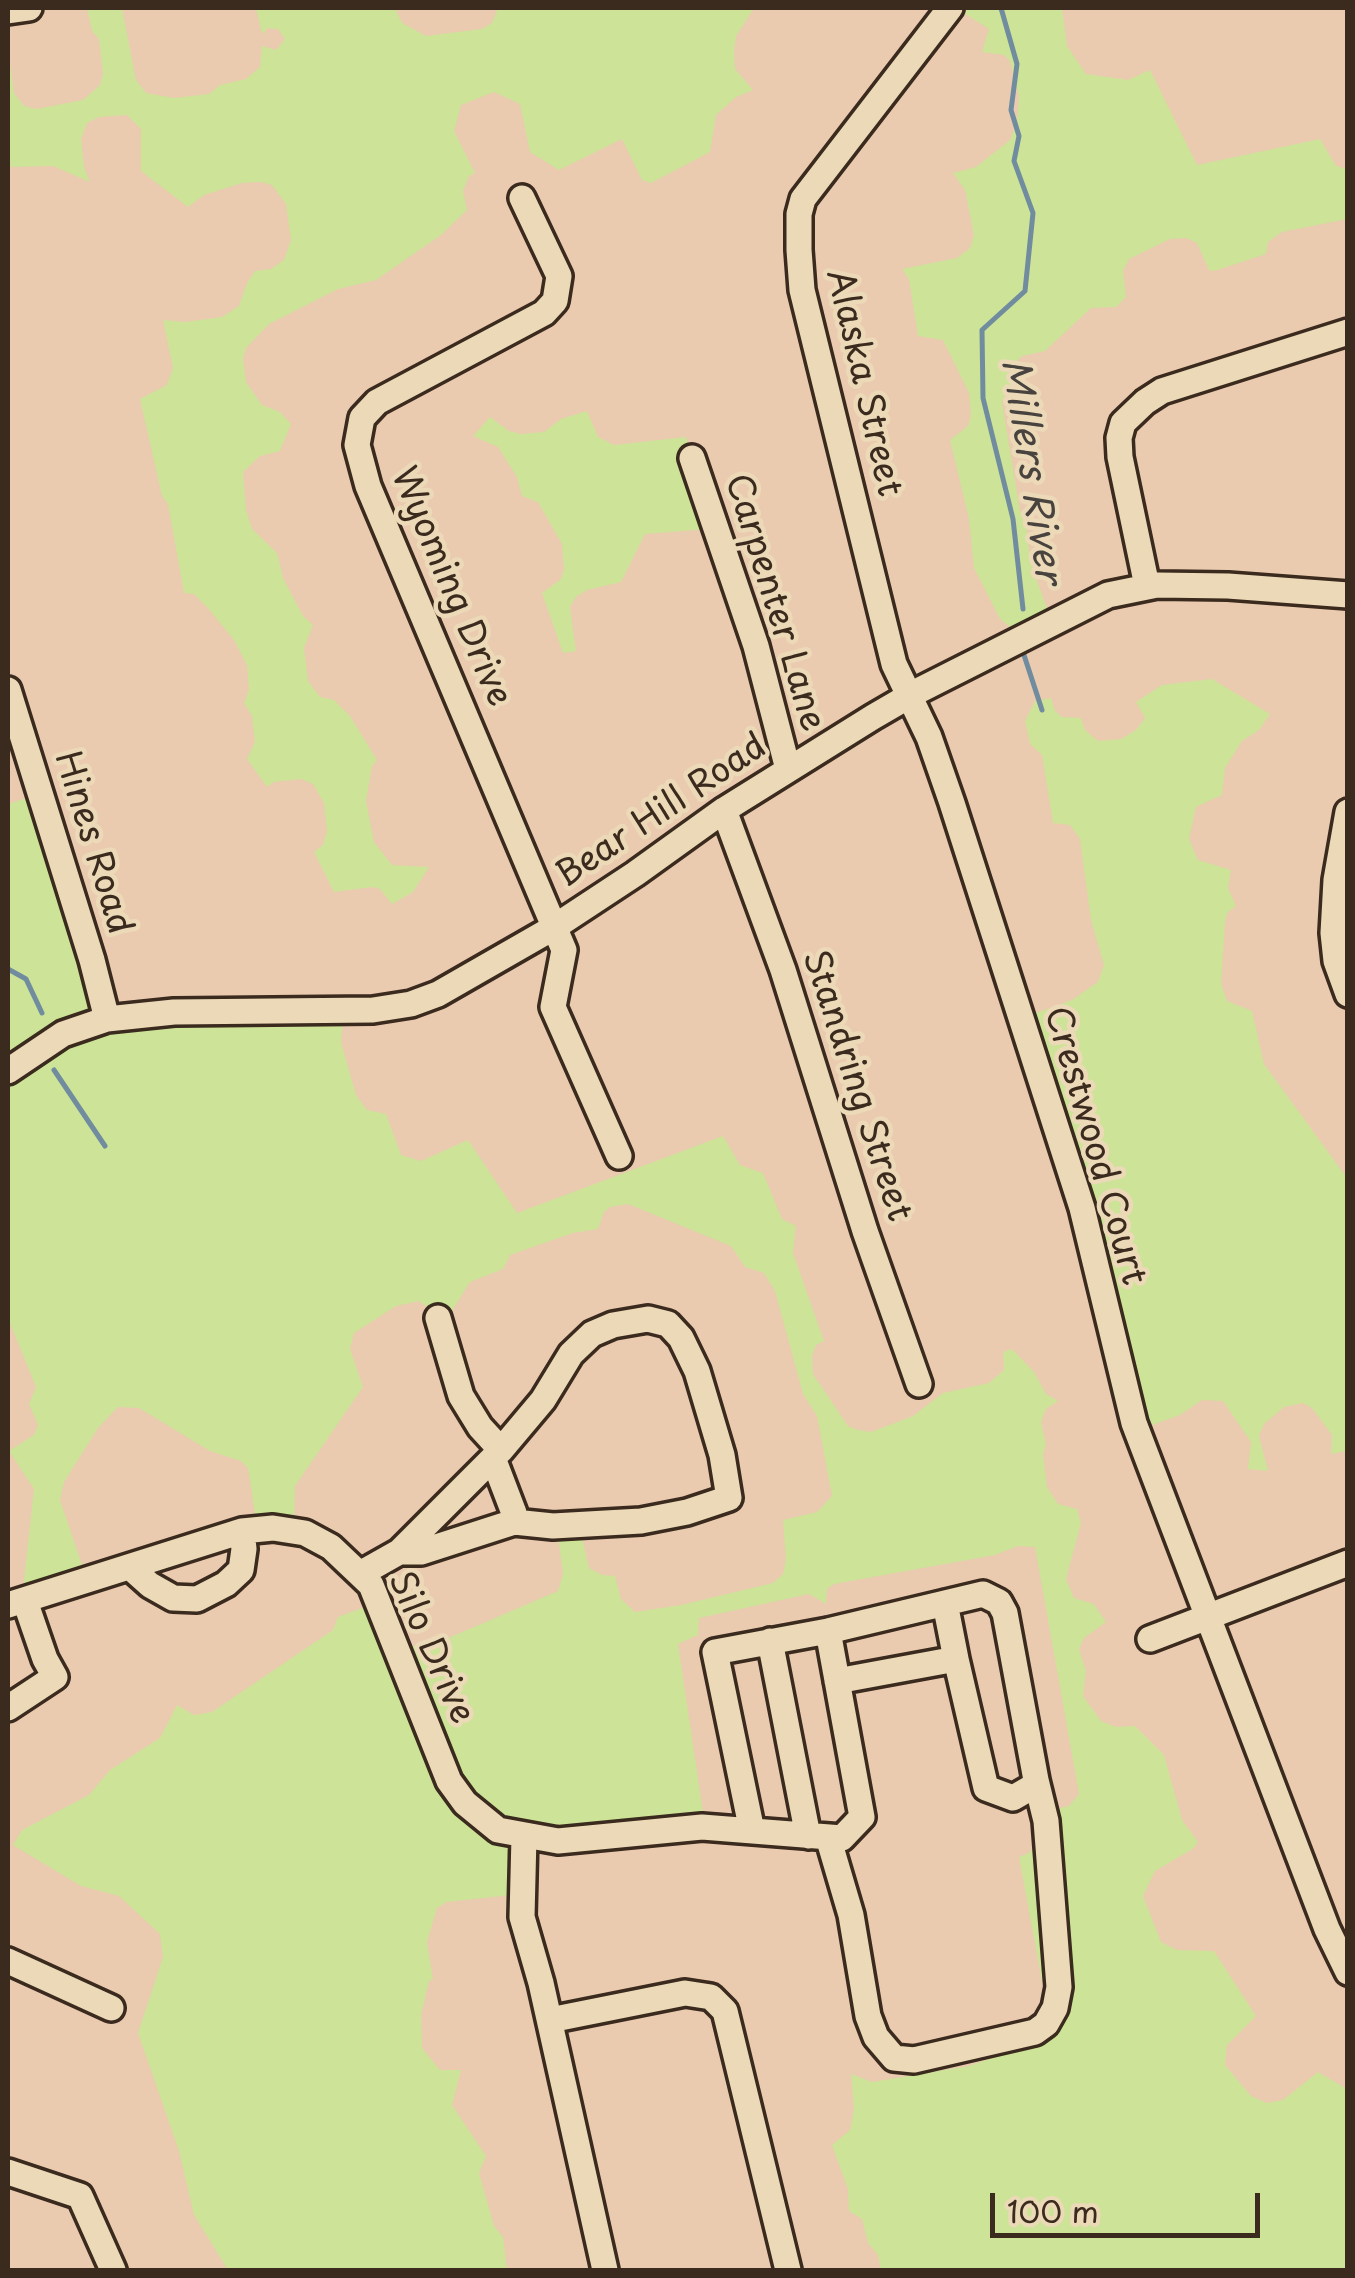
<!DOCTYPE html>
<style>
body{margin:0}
#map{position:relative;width:1355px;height:2278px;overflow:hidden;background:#eacbaf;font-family:"Playpen Sans",sans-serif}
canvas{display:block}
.frame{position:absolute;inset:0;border:10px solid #3b2a1e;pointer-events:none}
.scale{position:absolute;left:990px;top:2193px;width:270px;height:45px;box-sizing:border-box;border:5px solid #3b2a1e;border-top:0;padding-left:12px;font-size:30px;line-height:35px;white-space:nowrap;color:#3b2a1e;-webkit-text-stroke:8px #ecd9b7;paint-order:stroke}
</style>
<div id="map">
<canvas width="1355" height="2278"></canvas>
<div class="frame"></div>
<div class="scale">100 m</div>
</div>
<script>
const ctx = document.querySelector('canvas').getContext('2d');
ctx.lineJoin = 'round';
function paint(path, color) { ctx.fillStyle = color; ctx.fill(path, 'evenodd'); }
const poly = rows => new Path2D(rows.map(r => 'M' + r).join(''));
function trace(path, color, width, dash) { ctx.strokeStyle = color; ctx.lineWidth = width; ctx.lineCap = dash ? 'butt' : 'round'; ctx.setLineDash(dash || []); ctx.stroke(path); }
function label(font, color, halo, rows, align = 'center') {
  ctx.font = font + ' "Playpen Sans",sans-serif'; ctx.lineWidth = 9; ctx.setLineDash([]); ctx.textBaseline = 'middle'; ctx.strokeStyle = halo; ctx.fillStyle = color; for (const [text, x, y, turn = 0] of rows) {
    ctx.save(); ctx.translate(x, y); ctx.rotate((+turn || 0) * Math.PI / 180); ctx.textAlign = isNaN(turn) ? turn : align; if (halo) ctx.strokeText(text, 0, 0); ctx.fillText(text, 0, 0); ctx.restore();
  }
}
paint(poly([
 [87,8,122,8,136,80,146,93,174,98,209,94,220,85,246,79,260,67,262,46,276,50,285,39,278,29,268,28,262,34,256,8,395,8,402,23,426,36,482,29,492,23,498,8,754,8,736,36,734,52,735,69,753,90,736,97,716,115,710,152,651,183,642,180,622,139,559,170,530,152,520,104,494,92,461,105,454,131,475,173,469,176,463,191,467,210,441,235,376,280,338,289,269,324,246,348,243,359,246,382,262,405,280,412,291,424,280,451,260,456,243,472,246,510,252,529,277,553,283,578,303,616,313,625,304,648,308,681,320,697,334,700,350,716,377,760,372,766,366,801,374,842,392,865,429,867,413,892,392,904,380,889,372,887,334,892,314,852,323,845,327,831,324,803,313,784,301,779,274,782,267,787,247,759,255,742,252,716,244,703,249,689,247,665,234,640,208,608,194,594,184,593,168,504,162,496,140,399,167,385,173,368,163,320,185,322,222,317,239,306,247,283,255,271,271,269,284,260,291,240,286,204,272,185,261,182,242,183,204,195,188,207,141,171,141,129,127,115,99,117,87,123,81,139,84,167,90,182,53,166,11,167,8,157,8,49,14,93,24,106,36,109,83,100,100,85,103,74,99,39,92,31],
 [956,8,1062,8,1067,46,1086,74,1128,80,1150,70,1197,165,1320,139,1336,166,1347,169,1347,219,1282,232,1268,242,1266,254,1214,271,1209,270,1197,243,1186,238,1170,239,1129,259,1123,271,1126,297,1116,307,1091,308,1045,351,1022,356,1011,366,1012,378,1018,384,1007,390,1002,402,1020,511,1026,520,1030,561,1050,617,1018,633,1000,619,974,568,969,519,950,440,968,426,971,415,969,393,943,340,918,336,909,279,902,269,957,258,970,248,974,235,965,190,953,173,976,167,1010,140,1017,122,1019,96,1010,61,1004,55,982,52,989,29],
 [587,411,598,437,614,445,686,437,712,515,708,529,645,534,621,582,587,590,576,597,570,607,576,651,563,653,542,593,561,579,564,569,562,544,538,502,522,496,517,477,498,447,473,436,490,417,509,431,520,434,544,432,561,419],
 [1212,679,1270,714,1259,730,1242,741,1225,768,1222,795,1196,807,1189,839,1198,860,1231,870,1228,888,1236,906,1227,913,1225,923,1221,983,1227,1001,1252,1011,1264,1064,1347,1178,1347,1451,1331,1454,1332,1435,1312,1408,1303,1403,1284,1407,1264,1424,1259,1436,1268,1471,1248,1469,1251,1442,1223,1401,1202,1400,1180,1415,1141,1429,1025,1017,1072,1000,1098,982,1104,965,1091,920,1080,839,1070,825,1053,823,1042,755,1030,744,1025,721,1035,701,1051,698,1055,711,1062,717,1081,718,1085,730,1098,741,1121,739,1136,730,1145,718,1136,702,1162,685],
 [42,793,105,1007,344,1007,341,1042,356,1095,367,1110,386,1114,401,1155,421,1161,468,1140,517,1213,723,1136,740,1165,763,1173,782,1219,796,1226,793,1253,824,1341,816,1345,812,1356,813,1374,848,1426,858,1430,871,1432,913,1416,943,1393,989,1383,1004,1370,1003,1352,1012,1349,1034,1372,1046,1394,1058,1401,1046,1409,1041,1422,1046,1444,1043,1454,1047,1487,1058,1504,1077,1509,1081,1523,1066,1579,1074,1598,1094,1604,1106,1622,1084,1638,1079,1649,1086,1671,1083,1696,1101,1721,1116,1727,1135,1726,1164,1755,1182,1820,1198,1842,1194,1848,1155,1871,1143,1896,1161,1942,1177,1950,1214,1951,1256,2016,1227,2045,1225,2065,1251,2096,1267,2103,1283,2100,1318,2072,1347,2089,1347,2267,1339,2270,881,2270,878,2255,868,2243,862,2219,849,2211,848,2189,832,2145,850,2130,854,2109,851,2074,872,2082,969,2066,1052,2036,1019,1857,1029,1853,1038,1842,1030,1815,1069,1806,1079,1794,1035,1547,1018,1546,995,1555,834,1584,827,1589,826,1604,809,1594,699,1618,698,1635,678,1644,704,1819,520,1832,520,1894,447,1902,437,1908,427,1942,433,1979,429,1981,421,2015,422,2048,440,2070,461,2070,452,2105,486,2156,479,2173,494,2226,503,2237,507,2270,228,2270,194,2215,179,2151,138,2033,163,1957,160,1934,119,1896,81,1886,13,1845,22,1830,89,1795,110,1770,160,1738,177,1705,194,1715,212,1712,333,1630,338,1617,378,1602,402,1648,446,1639,558,1591,563,1574,557,1529,580,1528,589,1568,602,1575,615,1576,621,1599,635,1612,681,1605,773,1583,783,1574,786,1559,783,1520,817,1512,832,1496,817,1416,803,1394,775,1291,764,1273,745,1267,731,1246,628,1204,610,1207,604,1212,598,1229,573,1233,510,1255,503,1269,470,1282,446,1320,419,1301,396,1306,354,1333,350,1349,363,1387,295,1486,294,1528,257,1527,248,1468,241,1461,210,1451,139,1408,118,1407,98,1428,64,1482,60,1500,85,1574,23,1590,34,1489,9,1451,34,1435,38,1425,29,1404,36,1387,8,1318,8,804]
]), '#cce398');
trace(poly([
 [1001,8,1017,64,1011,110,1019,136,1014,161,1033,213,1025,291,982,330,983,398,1013,519,1023,609],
 [1023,652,1042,710],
 [8,969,26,979,42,1013],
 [54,1070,105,1146]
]), '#708c9e', 5);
const minor = poly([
 [950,8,803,199,799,214,799,250,802,290,894,664,929,737,952,803,1082,1208,1134,1423,1327,1929,1348,1972],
 [8,11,29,8],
 [522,198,559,276,555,301,544,313,377,402,362,418,357,445,368,486,564,950,553,1007,619,1156],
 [692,458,756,646,788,769],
 [1147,586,1120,457,1119,438,1123,423,1145,402,1162,391,1348,332],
 [8,690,92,960,107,1019],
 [724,810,783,970,865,1231,919,1384],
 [1348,812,1336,880,1333,933,1336,961,1348,994],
 [8,1071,63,1034,107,1019,174,1012,373,1010,411,1004,438,994,553,928,635,874,724,810,873,717,916,692,1108,595,1157,585,1228,586,1348,595],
 [438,1318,461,1396,480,1427,501,1450],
 [493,1458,514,1513,514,1522],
 [131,1568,150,1585,173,1598,197,1599,226,1584,241,1570,244,1549,242,1531],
 [360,1574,399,1552,501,1450,543,1400,571,1354,592,1334,613,1325,648,1319,668,1324,681,1338,697,1371,722,1455,729,1498,687,1512,641,1521,553,1526,514,1522,421,1552,399,1552],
 [945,1603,956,1659],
 [8,1605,242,1531,273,1528,305,1533,331,1547,371,1585,449,1781,465,1803,498,1830,558,1841,702,1827,842,1838,862,1817,828,1631],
 [1150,1639,1348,1563],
 [770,1641,808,1836],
 [8,1708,55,1677,45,1659,25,1601],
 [752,1831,715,1652,828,1631,983,1594,999,1602,1005,1613,1036,1780,1032,1787,1013,1798,986,1788,956,1659,837,1681],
 [524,1836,522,1917,541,1983,605,2270],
 [828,1837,851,1915,868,2016,876,2037,894,2058,914,2060,1035,2032,1046,2024,1055,2008,1059,1987,1046,1821,1036,1780],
 [8,1961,111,2008],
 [550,2020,685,1993,711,1997,725,2011,788,2270],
 [8,2172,80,2196,113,2270]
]);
trace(minor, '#3b2a1e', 32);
trace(minor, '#ecd9b7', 25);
label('35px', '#3b2a1e', '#ecd9b7', [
 ["Alaska Street",863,383,77],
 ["Wyoming Drive",450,587,67],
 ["Carpenter Lane",774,603,73],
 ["Bear Hill Road",662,812,-34],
 ["Hines Road",92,843,73],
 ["Standring Street",856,1086,72],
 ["Crestwood Court",1094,1146,74],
 ["Silo Drive",430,1648,66]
]);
label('italic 38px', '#48433e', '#ecd9b7', [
 ["Millers River",1030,471,81]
]);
</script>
